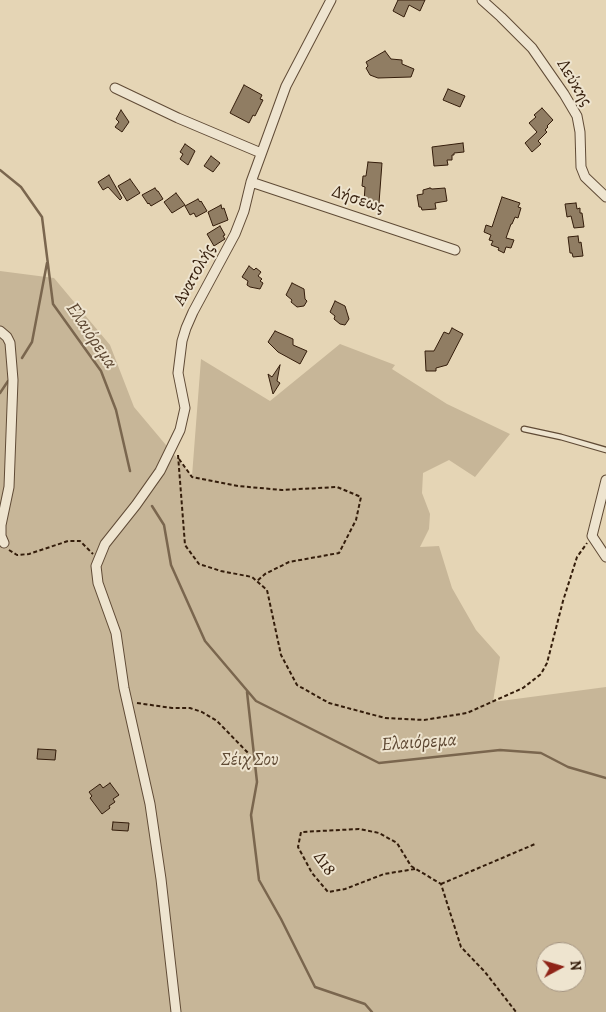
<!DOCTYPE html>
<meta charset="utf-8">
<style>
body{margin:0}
#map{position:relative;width:606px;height:1012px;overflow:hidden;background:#e5d5b5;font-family:Alegreya,serif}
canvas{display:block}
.north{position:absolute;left:536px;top:942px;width:50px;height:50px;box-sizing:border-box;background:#eee4cf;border:1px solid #a49481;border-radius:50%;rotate:84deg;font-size:14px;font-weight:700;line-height:20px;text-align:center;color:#341d0b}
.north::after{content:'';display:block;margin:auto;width:18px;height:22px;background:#8f2418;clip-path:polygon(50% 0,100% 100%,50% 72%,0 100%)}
</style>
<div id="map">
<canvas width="606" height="1012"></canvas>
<div class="north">N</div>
</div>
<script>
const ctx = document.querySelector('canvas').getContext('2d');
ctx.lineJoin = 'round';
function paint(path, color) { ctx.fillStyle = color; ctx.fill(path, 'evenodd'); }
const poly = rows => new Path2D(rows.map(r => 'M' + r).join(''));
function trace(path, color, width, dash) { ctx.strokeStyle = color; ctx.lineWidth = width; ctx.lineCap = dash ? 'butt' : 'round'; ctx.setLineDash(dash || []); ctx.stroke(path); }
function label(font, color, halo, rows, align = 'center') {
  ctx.font = font + ' Alegreya,serif'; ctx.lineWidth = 4; ctx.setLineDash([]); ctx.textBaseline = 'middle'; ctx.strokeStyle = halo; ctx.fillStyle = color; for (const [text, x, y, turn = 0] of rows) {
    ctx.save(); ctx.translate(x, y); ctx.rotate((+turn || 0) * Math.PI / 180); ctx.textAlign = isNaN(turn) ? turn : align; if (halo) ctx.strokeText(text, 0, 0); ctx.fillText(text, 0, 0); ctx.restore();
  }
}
paint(poly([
 [0,271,54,278,110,345,134,407,192,476,201,359,270,401,340,344,395,365,392,369,447,404,510,434,475,477,449,460,423,473,422,493,430,514,429,529,420,547,439,546,452,588,476,630,500,657,493,702,606,687,606,1012,0,1012],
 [546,952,576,952,576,982,546,982]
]), '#c7b698');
trace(poly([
 [0,170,21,187,42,217,53,304,101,371,116,410,130,471],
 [22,358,32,342,47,263],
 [0,393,8,381],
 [152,506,164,525,171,565,205,641,256,701,379,763,500,750,541,753,568,767,606,778],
 [247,692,257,782,251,815,259,880,281,919,315,987,365,1004,372,1012]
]), '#7a664e', 2.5);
const building = poly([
 [398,0,425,0,420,11,409,5,404,17,393,11,398,0],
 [385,51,391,59,402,60,402,64,414,69,411,77,378,78,370,75,366,68,368,66,366,62,385,51],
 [244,85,262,95,260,99,263,100,255,116,253,115,249,123,230,113,244,85],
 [448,89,465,96,460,107,443,100,448,89],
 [542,108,553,120,547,126,548,127,545,130,547,132,538,141,541,144,532,152,525,143,537,132,529,123,536,117,534,115,542,108],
 [121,110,129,122,122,132,115,127,119,122,116,119,121,110],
 [463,143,464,152,454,153,454,155,452,155,452,160,447,160,448,165,434,166,432,147,463,143],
 [185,144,195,151,188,165,180,159,183,154,180,152,185,144],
 [211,156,220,163,213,172,204,166,211,156],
 [368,162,382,163,379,203,364,202,365,187,362,186,363,176,366,176,368,162],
 [109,175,122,198,120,200,108,187,103,190,98,182,109,175],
 [130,179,140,193,127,201,118,186,130,179],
 [155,188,157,191,158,191,163,199,151,206,149,203,148,204,142,195,155,188],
 [430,188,432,189,445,188,447,201,435,203,436,209,422,210,421,207,419,207,417,195,423,194,423,190,430,188],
 [176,193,185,205,172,213,164,202,176,193],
 [502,197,520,203,518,207,521,208,518,218,515,217,512,224,511,224,506,238,514,240,511,248,506,247,504,253,498,250,499,248,491,245,493,241,489,240,491,235,484,232,486,225,492,227,502,197],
 [198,199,200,202,201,201,207,211,196,217,194,213,190,215,185,206,198,199],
 [576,203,577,209,580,208,580,213,582,213,584,227,574,228,571,216,567,217,565,204,576,203],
 [221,205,222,209,224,208,228,220,213,226,208,212,221,205],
 [220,226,225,235,223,236,225,239,214,246,207,234,220,226],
 [578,236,579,243,581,242,583,256,573,257,572,253,570,253,568,237,578,236],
 [249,266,254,270,256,268,261,272,258,276,262,279,260,281,263,283,260,289,250,287,247,285,248,281,242,277,249,266],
 [292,283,304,289,305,299,307,301,304,306,297,307,291,302,292,300,286,295,292,283],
 [335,301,345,306,349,319,345,325,340,324,334,319,335,316,330,312,335,301],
 [452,328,463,334,447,365,436,368,436,371,426,371,425,351,434,351,444,332,449,334,452,328],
 [275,331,293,339,293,345,307,351,300,364,278,352,268,342,275,331],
 [280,365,277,381,280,383,273,394,268,374,272,377,280,365],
 [38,749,56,750,55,760,37,759,38,749],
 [110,783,119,795,113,799,115,802,109,806,110,808,102,814,90,798,92,796,89,792,100,784,103,788,110,783],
 [113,822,129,823,128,831,112,830,113,822]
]);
paint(building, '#907d63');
trace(building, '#341d0b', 1);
const service = poly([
 [524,429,561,437,606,450]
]);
const minor = poly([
 [482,0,501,17,532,48,564,94,577,116,580,132,581,167,585,177,606,197],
 [115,88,178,118,261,153],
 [251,182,455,250],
 [0,331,7,337,10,343,13,380,9,487,1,525,1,536,4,543],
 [606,480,592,536,606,557],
 [176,1012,161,879,150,804,124,688,116,633,98,583,96,566,105,544,136,505,160,471,180,430,185,408,178,373,182,341,186,328,193,312,235,234,244,211,251,182,286,86,331,0]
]);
trace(service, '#604b36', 7);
trace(minor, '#604b36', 11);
trace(poly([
 [178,455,185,545,199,564,221,571,252,577,267,590,281,655,297,685,329,703,385,718,424,720,467,713,523,688,541,674,547,663,563,601,577,557,587,543],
 [179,459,192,477,238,486,282,490,337,487,361,497,356,520,339,553,289,562,265,574,257,581],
 [9,550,17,555,29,554,68,541,80,541,93,554],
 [137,703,172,708,190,708,202,712,217,721,251,756],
 [415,869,384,874,345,889,328,892,312,873,298,847,301,832,359,829,379,833,397,843,411,866,441,884,461,947,485,972,516,1012],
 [441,884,535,844]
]), '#341d0b', 2, [4, 2.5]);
trace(service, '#eee4cf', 4.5);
trace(minor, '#eee4cf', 9);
label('18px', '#341d0b', '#eee4cf', [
 ["Λεύκης",574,83,59],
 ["Δήσεως",358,200,19],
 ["Ανατολής",195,275,-61],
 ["Δ18",324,864,55]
]);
label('italic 18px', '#604b35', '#eee4cf', [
 ["Σέιχ Σου",250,761]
]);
label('italic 19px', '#5d4732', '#eee4cf', [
 ["Ελαιόρεμα",91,336,56],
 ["Ελαιόρεμα",419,743,-4]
]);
</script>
